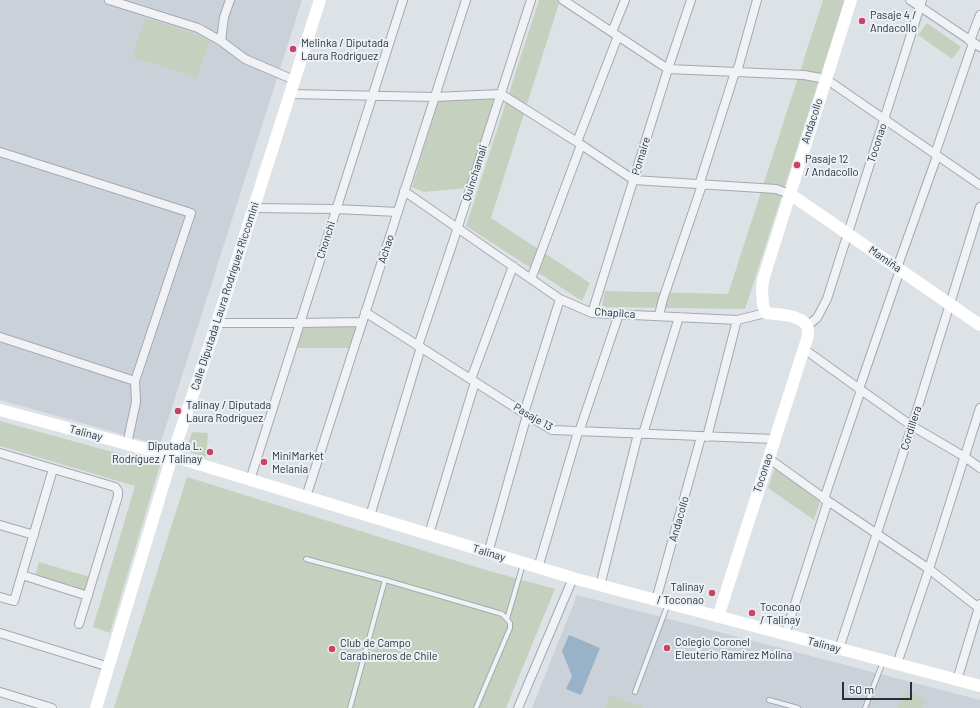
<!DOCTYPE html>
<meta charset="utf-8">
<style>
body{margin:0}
#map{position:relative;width:980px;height:708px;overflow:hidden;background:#dde2e7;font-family:Barlow,sans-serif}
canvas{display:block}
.scale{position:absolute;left:842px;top:682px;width:70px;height:18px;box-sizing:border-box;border:2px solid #27313d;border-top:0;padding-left:5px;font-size:12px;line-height:14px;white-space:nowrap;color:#27313d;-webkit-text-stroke:3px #ecf1f5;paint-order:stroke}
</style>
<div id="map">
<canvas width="980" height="708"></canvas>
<div class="scale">50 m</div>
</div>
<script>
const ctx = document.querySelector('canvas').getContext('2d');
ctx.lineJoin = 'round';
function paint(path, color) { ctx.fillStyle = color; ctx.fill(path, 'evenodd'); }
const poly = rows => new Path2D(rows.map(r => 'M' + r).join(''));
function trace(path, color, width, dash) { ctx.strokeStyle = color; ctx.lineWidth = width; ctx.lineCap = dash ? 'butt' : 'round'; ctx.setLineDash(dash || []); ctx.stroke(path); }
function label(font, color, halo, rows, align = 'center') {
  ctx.font = font + ' Barlow,sans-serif'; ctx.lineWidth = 4; ctx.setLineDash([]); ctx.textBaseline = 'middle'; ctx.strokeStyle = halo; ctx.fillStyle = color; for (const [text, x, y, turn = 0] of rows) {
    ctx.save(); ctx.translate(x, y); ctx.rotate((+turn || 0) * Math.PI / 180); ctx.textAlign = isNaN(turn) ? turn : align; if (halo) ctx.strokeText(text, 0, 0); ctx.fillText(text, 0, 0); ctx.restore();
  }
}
paint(poly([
 [0,0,302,0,160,445,0,400],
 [577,595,980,700,980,708,532,708]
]), '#cbd1d9');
paint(poly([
 [539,0,560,0,491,218,590,283,582,301,466,226],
 [823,0,845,0,745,309,602,307,605,291,728,294],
 [145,18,210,39,197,78,132,57],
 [927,23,961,47,952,59,918,35],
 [494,99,467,188,424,192,412,187,438,100],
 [358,324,350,348,296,348,302,326],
 [0,421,160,465,110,633,93,627,135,486,0,446],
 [192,432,208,433,206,457,189,452,187,447],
 [775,467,820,501,814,520,768,488],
 [187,477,479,568,555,589,506,708,114,708],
 [39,562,90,577,86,592,35,577],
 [906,690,926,700,922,708,898,708],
 [610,695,643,708,605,708]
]), '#c5d1be');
paint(poly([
 [569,635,600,648,581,695,566,689,572,676,562,651]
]), '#98b3c7');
const lane = poly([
 [306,559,385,580,492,611,502,614,507,619,510,623,510,628,476,708],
 [507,619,523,564],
 [635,692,668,604],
 [769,700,798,708],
 [350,708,385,580],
 [865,708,881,667,882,662]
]);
const street = poly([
 [109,0,198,28,221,41,245,59,294,80],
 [563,0,668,69,737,72,804,75,826,79,980,185],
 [910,0,980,47],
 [612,32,625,0],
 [221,41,224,17,230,0],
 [970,41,980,15],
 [737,72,757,0],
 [290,94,434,97,501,94,577,142,634,180,776,189,790,194],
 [577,142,618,36],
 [0,152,191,213,135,381,136,402,127,444],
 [935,154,973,43],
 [699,185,735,72],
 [404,191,560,299,592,313,737,320,766,313],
 [253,208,336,209,398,212],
 [897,268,937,156],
 [531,279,581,145],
 [365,312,527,415,552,430,774,439],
 [592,313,668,69,691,0],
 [659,315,663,299,702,185],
 [217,323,299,323,362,322],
 [807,326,817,318,827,299,922,0],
 [0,337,135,381],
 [418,346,454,239,531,0],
 [804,349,861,390,912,426,965,457,980,468],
 [471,379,513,266],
 [859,389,900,270],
 [524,413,560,299],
 [579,432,619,314],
 [643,434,679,317],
 [707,437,737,320],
 [0,453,115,487,118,491,118,496,79,624],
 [768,458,828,501,929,569,979,608,980,608],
 [250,480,403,0],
 [306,497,466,0],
 [824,499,861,390],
 [370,516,421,347],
 [0,525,34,535],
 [429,534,475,382],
 [488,553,527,415],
 [538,568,578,432],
 [22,575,88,596],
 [600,586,638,434],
 [0,597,14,601,53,469],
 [656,600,701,437],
 [0,633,109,667],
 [785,635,828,501],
 [839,649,912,426,980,207],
 [897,664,929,569,980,408],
 [957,680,980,604],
 [0,692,52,708],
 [518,708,573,578]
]);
trace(lane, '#a3a9b1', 6);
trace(street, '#a3a9b1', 10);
trace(lane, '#f0f2f5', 4);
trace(street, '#f0f2f5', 8);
trace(poly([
 [790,194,980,325],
 [0,410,172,456,573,578,980,686],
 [718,617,808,336,808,329,806,324,801,320,794,317,785,315,766,313,763,305,762,289,763,280,790,194,851,0],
 [96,708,172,456,217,323,320,0]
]), '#fff', 12);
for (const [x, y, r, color] of [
 [862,21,4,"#cd4162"],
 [293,49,4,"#cd4162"],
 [797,165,4,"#cd4162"],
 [178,411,4,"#cd4162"],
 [210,452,4,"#cd4162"],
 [264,462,4,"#cd4162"],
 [712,593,4,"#cd4162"],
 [752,613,4,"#cd4162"],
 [667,648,4,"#cd4162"],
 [332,649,4,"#cd4162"]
]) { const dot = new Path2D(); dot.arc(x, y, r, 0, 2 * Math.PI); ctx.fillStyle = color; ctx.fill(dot); trace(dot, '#ecf1f5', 1.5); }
label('11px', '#27313d', '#ecf1f5', [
 ["Pasaje 4 /",870,15],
 ["Andacollo",870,28],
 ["Melinka / Diputada",301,43],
 ["Laura Rodríguez",301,56],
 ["Pasaje 12",805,159],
 ["/ Andacollo",805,172],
 ["Talinay / Diputada",186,405],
 ["Laura Rodríguez",186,418],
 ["Diputada L.",202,446,"right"],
 ["Rodríguez / Talinay",202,459,"right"],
 ["MiniMarket",272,456],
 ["Melania",272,469],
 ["Talinay",704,587,"right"],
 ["/ Toconao",704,600,"right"],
 ["Toconao",760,607],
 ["/ Talinay",760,620],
 ["Colegio Coronel",675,642],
 ["Eleuterio Ramírez Molina",675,655],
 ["Club de Campo",340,643],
 ["Carabineros de Chile",340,656]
], 'left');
label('11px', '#27313d', '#ecf1f5', [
 ["Andacollo",812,121,-72],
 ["Toconao",877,143,-72],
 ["Pomaire",641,156,-73],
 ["Quinchamali",475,173,-72],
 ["Chonchi",326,240,-72],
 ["Achao",386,249,-72],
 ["Mamiña",885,259,35],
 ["Calle Diputada Laura Rodríguez Riccomini",225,296,-72],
 ["Chapilca",615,313,4],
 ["Pasaje 13",533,417,30],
 ["Cordillera",911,428,-72],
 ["Talinay",86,433,15],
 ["Toconao",763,473,-72],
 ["Andacollo",679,519,-74],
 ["Talinay",489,553,17],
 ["Talinay",824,645,15]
]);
</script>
